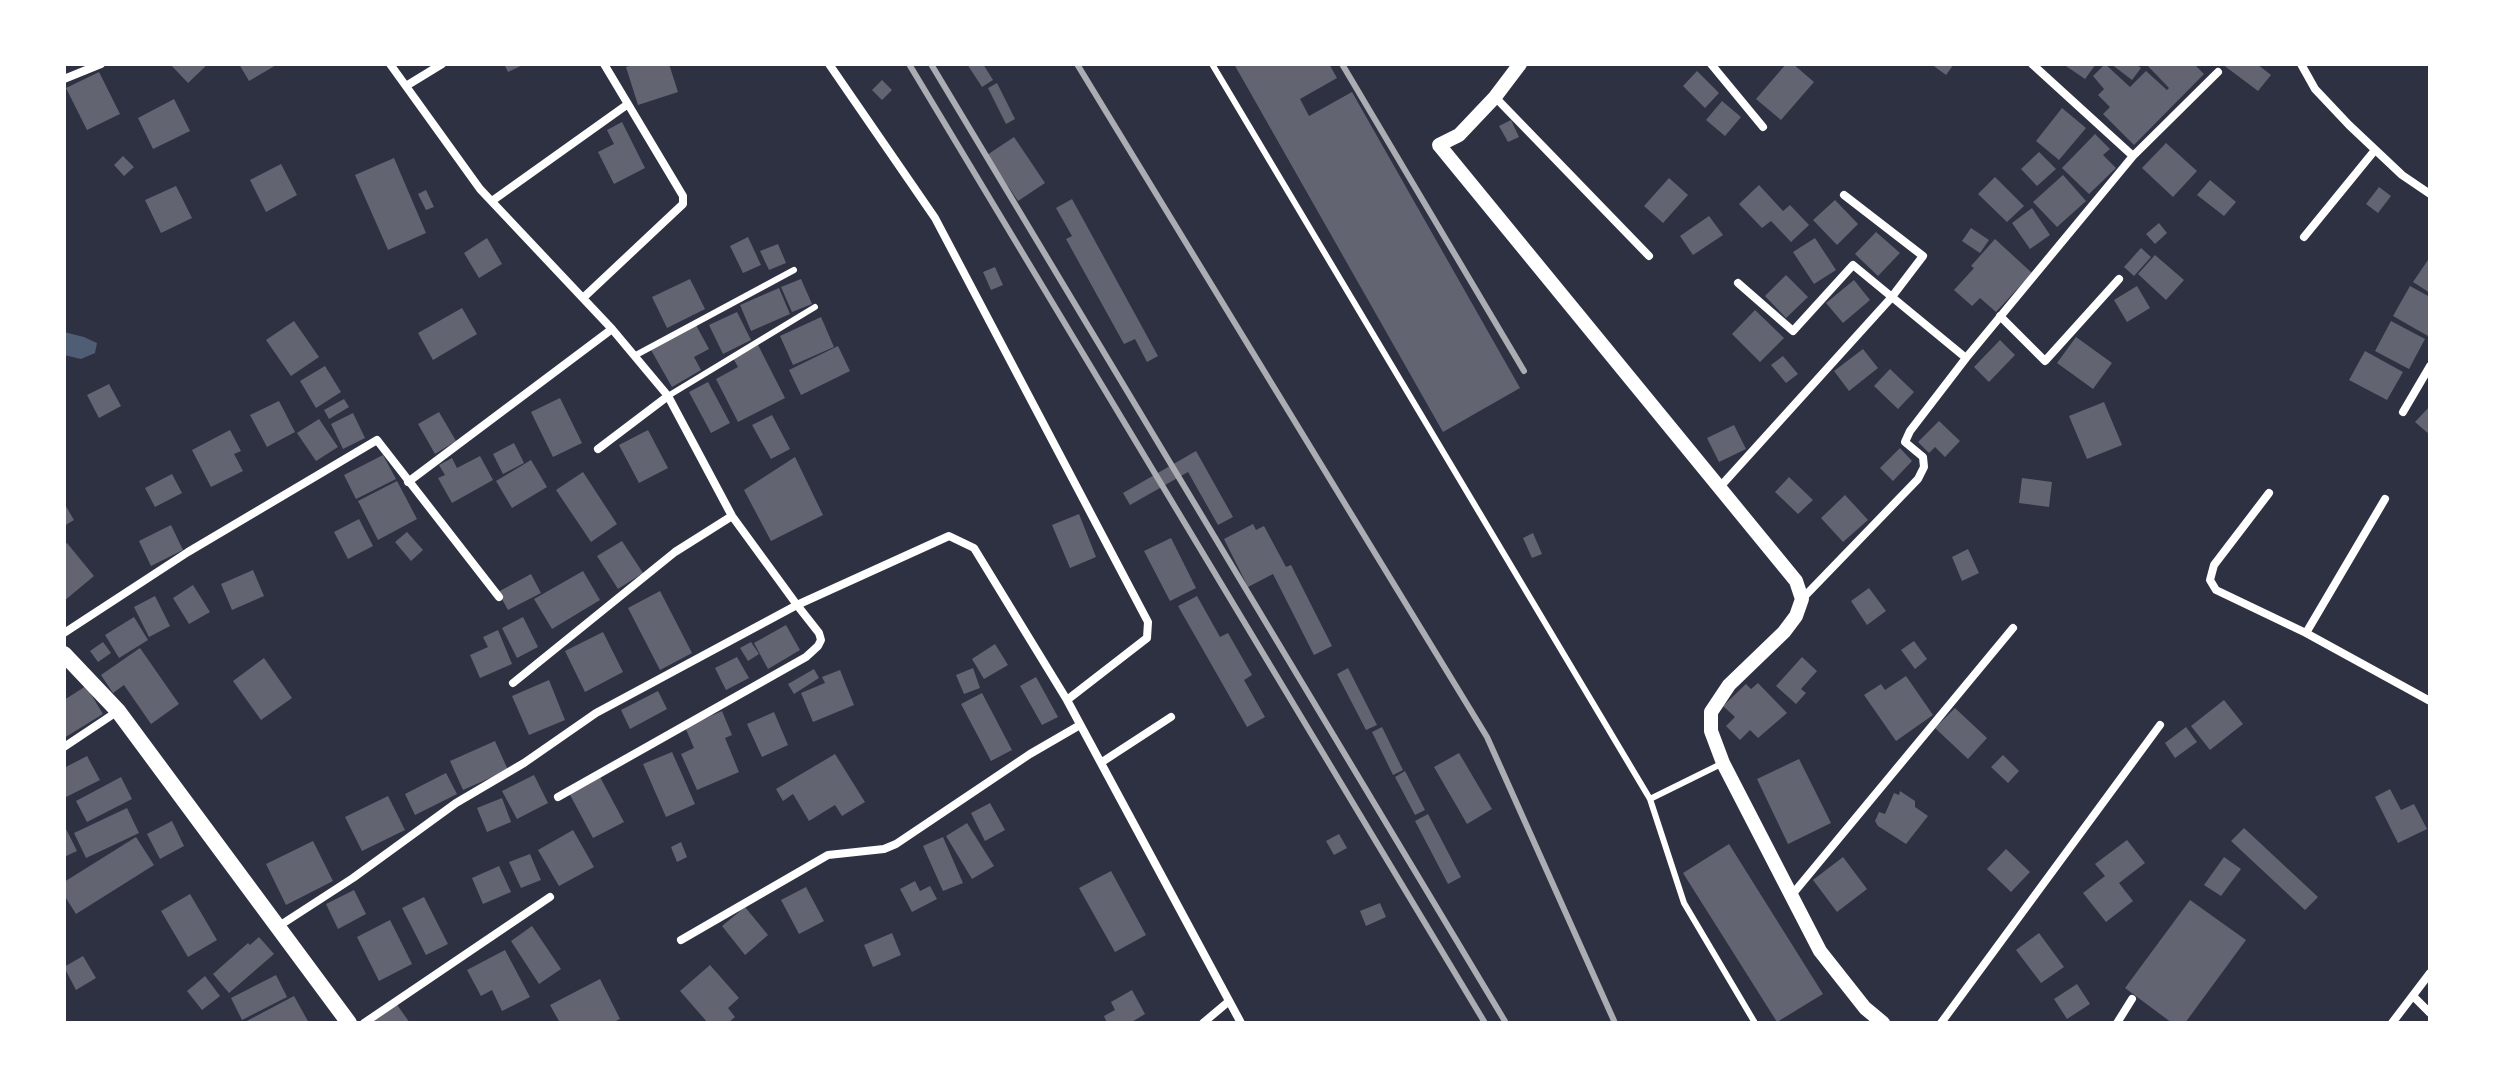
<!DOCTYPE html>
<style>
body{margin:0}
#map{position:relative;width:2494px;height:1087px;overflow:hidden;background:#2d3142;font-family:Overpass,sans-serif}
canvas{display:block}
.frame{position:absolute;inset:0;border:66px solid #fff;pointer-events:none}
</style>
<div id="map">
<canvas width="2494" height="1087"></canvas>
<div class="frame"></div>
</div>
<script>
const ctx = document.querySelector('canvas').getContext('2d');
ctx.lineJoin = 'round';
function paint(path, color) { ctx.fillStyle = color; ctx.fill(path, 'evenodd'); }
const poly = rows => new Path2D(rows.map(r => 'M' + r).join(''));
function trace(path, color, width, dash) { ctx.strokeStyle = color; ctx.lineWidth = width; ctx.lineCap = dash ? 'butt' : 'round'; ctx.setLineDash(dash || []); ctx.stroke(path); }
paint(poly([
 [64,332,84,337,97,343,95,353,81,359,64,355]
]), '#4f5d75');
paint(poly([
 [170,64,208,64,188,83],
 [239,64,278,64,249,81],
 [504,64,525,64,508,72],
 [636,64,669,64,678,92,638,105,626,67],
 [967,64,983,64,993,80,982,87],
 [1234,64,1329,64,1337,78,1300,99,1309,116,1352,92,1520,388,1443,432],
 [1786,64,1793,64,1814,82,1781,120,1756,99],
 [1931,64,1954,64,1946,75],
 [2063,64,2096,64,2085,79],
 [2105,64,2130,87,2146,71,2167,90,2169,88,2146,64,2194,64,2204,74,2134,145,2103,114,2110,107,2098,95,2104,89,2093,76],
 [2111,64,2136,64,2141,68,2132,80],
 [2222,64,2257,64,2271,75,2258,91],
 [1697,71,1719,93,1705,108,1683,86],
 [99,72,120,114,87,130,66,88],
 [882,80,892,90,882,100,872,90],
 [997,83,1015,119,1006,124,988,88],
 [174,99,190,131,153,149,138,118],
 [1722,101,1741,117,1725,136,1706,120],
 [2062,108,2086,128,2059,160,2036,141],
 [1511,120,1519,137,1508,142,1499,126],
 [622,122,645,168,614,184,598,152,614,144,607,130],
 [2095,134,2110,149,2103,155,2116,168,2089,194,2062,168],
 [1014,137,1045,183,1018,201,987,155],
 [2166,143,2197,171,2173,197,2142,168],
 [2039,152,2056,169,2037,186,2021,169],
 [123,156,134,167,124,176,114,165],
 [394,158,426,233,388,250,355,175],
 [281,164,297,195,266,212,250,180],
 [2063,175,2086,201,2057,227,2033,202],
 [1995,177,2024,206,2007,222,1978,194],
 [1669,178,1688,195,1663,223,1644,206],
 [2210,180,2236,202,2224,216,2197,195],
 [1759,185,1783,211,1790,205,1809,225,1791,242,1771,221,1762,228,1739,204],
 [176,186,192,218,161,233,145,200],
 [2379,187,2391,196,2378,213,2366,204],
 [426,190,434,207,426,210,418,194],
 [1072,199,1158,356,1147,362,1135,339,1124,344,1066,239,1072,236,1056,208],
 [1835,200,1858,224,1837,245,1813,220],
 [2032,208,2050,235,2030,249,2012,223],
 [1709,216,1723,235,1693,255,1680,236],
 [2159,223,2167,233,2155,244,2146,234],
 [1971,228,1989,240,1980,253,1962,241],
 [1876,232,1900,253,1878,276,1855,254],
 [748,237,761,265,743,273,730,246],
 [487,238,502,264,479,278,464,253],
 [1815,238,1836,270,1814,284,1793,252],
 [1995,239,2032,273,1996,312,1980,298,1972,306,1954,290,1974,268,1971,266],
 [778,244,786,263,769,270,760,251],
 [2141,248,2151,257,2134,276,2124,267],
 [2155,255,2184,280,2166,300,2138,274],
 [2430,257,2430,293,2413,282],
 [995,267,1003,285,991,290,983,272],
 [1786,275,1808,297,1786,318,1765,296],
 [690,279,705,309,667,328,652,297],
 [801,279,812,304,792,312,781,287],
 [1854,280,1870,300,1843,323,1826,303],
 [2137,286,2150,308,2127,322,2114,300],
 [2410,286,2430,297,2428,336,2393,316],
 [779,288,790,314,751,331,740,305],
 [462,308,477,334,433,360,418,333],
 [1755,310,1784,338,1760,362,1732,334],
 [737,312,751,340,723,354,709,325],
 [821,317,834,347,793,365,780,336],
 [294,321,319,357,291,376,266,340],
 [2391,321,2425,339,2409,369,2375,351],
 [696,325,709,349,694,357,701,370,672,387,651,350],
 [2076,337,2112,363,2093,389,2057,363],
 [2000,340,2015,355,1989,382,1974,367],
 [758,345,785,398,738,422,716,379,738,367,733,358],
 [838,346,850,371,801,395,789,370],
 [1863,349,1878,368,1849,391,1834,371],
 [2365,351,2403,372,2387,400,2349,380],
 [1783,356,1798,374,1786,383,1771,365],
 [325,366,341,392,316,408,300,381],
 [1890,369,1914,392,1898,409,1874,386],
 [708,382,730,423,711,433,689,392],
 [109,384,121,406,99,418,87,395],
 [560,398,582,443,553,457,531,412],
 [344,399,349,407,329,419,324,410],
 [279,401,295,432,267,447,250,415],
 [2104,402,2122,445,2087,459,2069,416],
 [2430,406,2430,435,2415,422],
 [439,412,456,441,435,454,418,424],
 [353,413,365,438,343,449,331,424],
 [772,415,790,449,771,459,752,425],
 [319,419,338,447,316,461,297,433],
 [1939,421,1960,441,1945,457,1935,447,1929,453,1918,442],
 [1734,425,1746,449,1719,462,1707,438],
 [230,430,241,451,234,454,243,471,211,487,192,450],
 [648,430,668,468,639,483,619,445],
 [514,443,524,463,503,474,493,454],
 [1900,448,1912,461,1893,481,1880,468],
 [1196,451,1233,517,1218,525,1188,472,1130,505,1123,493],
 [383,455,396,479,356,499,344,475],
 [480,456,493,480,452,503,438,478,445,475,439,465,452,458,457,468],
 [795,457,823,515,771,541,744,490],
 [531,460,547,487,512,508,496,481],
 [583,472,617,524,591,542,556,490],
 [172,474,182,493,155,507,145,488],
 [1789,477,1813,500,1798,514,1775,492],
 [2022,478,2052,482,2049,507,2019,503],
 [397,481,417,519,378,540,358,501],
 [1845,495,1868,520,1843,542,1821,518],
 [64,503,74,520,64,526],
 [1079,514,1096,557,1070,568,1052,525],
 [359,519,373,546,348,559,334,532],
 [1253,524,1256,530,1264,526,1286,567,1291,565,1332,646,1314,655,1273,574,1248,587,1224,539],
 [171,525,183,550,151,566,139,541],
 [407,532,423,550,411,561,395,542],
 [1533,533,1542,554,1532,558,1523,538],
 [1171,538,1196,588,1170,601,1144,551],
 [622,541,643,573,618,589,597,556],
 [67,543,94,576,64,601,64,545],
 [1968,549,1979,573,1962,581,1952,557],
 [253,570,264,596,232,610,221,584],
 [583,571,600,600,552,629,534,599],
 [531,574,541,593,508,610,498,592],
 [193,585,210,612,189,624,173,598],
 [1869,588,1886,611,1867,625,1851,601],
 [660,591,692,653,660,670,628,608],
 [155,596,170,626,149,637,134,607],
 [1197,596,1220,637,1228,633,1252,675,1244,680,1265,717,1247,727,1178,606],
 [134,617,148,640,119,658,105,635],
 [523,617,538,647,517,658,502,628],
 [786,625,800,650,768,669,754,643],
 [498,630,512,664,480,678,470,655,488,647,483,637],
 [603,632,623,672,585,692,565,651],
 [1914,641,1927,659,1915,669,1901,650],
 [103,642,111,653,98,662,90,651],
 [751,642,759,654,748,661,740,648],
 [995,644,1008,665,984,679,972,659],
 [140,648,179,704,151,724,124,685,113,693,101,675],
 [737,657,749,678,726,690,715,668],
 [1802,657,1817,671,1801,689,1806,693,1796,704,1776,686],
 [264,658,292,698,261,720,233,681],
 [973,668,980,688,964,694,956,675],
 [1348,668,1377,725,1366,730,1337,674],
 [814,669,819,678,794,694,788,684],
 [840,670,854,705,813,722,801,693,825,683,822,677],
 [1906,676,1933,715,1896,741,1864,695,1881,684,1885,690],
 [1036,677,1058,717,1042,725,1020,686],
 [549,680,565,720,529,735,512,696],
 [1758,683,1787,713,1758,738,1750,730,1740,740,1726,726,1735,717,1723,706,1746,684,1751,689],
 [86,686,103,714,64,738,64,700],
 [658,691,667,709,630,729,621,710],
 [982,693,1012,750,991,761,961,704],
 [2224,700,2243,724,2210,750,2191,726],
 [1955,708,1987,738,1968,759,1935,728],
 [722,711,732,735,725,738,739,772,697,790,681,754,694,748,685,727],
 [774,712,788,745,762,757,747,724],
 [1382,727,1403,770,1393,775,1372,732],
 [2186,727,2197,742,2175,758,2165,743],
 [495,741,508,770,463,790,450,761],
 [672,752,695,804,666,817,643,764],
 [1459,753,1492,809,1467,824,1434,767],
 [835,754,865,802,842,816,835,805,809,821,793,794,783,801,776,789],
 [2003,755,2019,771,2008,783,1991,767],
 [87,756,100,780,64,798,64,768],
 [1799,759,1831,823,1788,844,1757,779],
 [1405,771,1425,810,1415,815,1395,777],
 [446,773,457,794,415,815,405,794],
 [534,775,548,803,517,819,502,791],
 [121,777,132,799,87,822,76,801],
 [600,777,624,822,593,838,569,793],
 [2390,789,2401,810,2414,804,2427,829,2398,843,2375,797],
 [1900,791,1915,801,1915,807,1928,816,1906,844,1878,826,1875,821,1879,812,1885,814,1894,793,1899,795],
 [388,796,405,830,362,851,345,817],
 [502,798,511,822,487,832,477,808],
 [990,803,1005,830,985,841,971,813],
 [127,808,139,833,86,858,74,833],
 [1428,814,1461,877,1448,884,1415,821],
 [172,821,184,846,160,859,147,834],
 [967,823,994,866,972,879,946,836],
 [64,825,77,851,64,857],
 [2244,828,2318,897,2305,910,2231,841],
 [573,830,594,867,559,886,538,850],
 [1339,834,1347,848,1334,855,1326,841],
 [136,837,154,865,76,914,64,895,64,882],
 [943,837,963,883,943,891,923,846],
 [2127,840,2145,863,2119,883,2133,901,2106,922,2083,893,2105,876,2095,864],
 [313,841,333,881,286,905,266,864],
 [681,842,687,857,677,862,671,847],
 [1729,844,1823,994,1777,1022,1683,873],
 [2006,849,2030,872,2011,892,1987,869],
 [530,854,541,880,521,888,509,862],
 [1843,857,1867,889,1837,912,1813,880],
 [2224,857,2241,869,2221,896,2204,885],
 [499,866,511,892,483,904,472,878],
 [1111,871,1146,935,1115,952,1079,888],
 [915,881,920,891,930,886,937,899,912,912,900,889],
 [806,887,824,921,799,934,781,900],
 [354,890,366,914,338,929,326,904],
 [190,894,217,940,188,957,161,911],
 [424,897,448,944,426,955,402,908],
 [2190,900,2246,940,2185,1023,2172,1023,2125,988],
 [1380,903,1386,917,1366,926,1360,911],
 [745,907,768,935,745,955,722,926],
 [390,920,412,964,379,981,357,937],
 [532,926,561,969,539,984,511,941],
 [892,933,901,955,873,967,864,945],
 [2039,933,2064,967,2041,983,2016,950],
 [259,937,274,954,229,993,213,974,248,943,250,945],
 [505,950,530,997,502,1011,492,990,481,996,467,970],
 [83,956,96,978,76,990,64,967],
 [710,965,739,998,728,1008,735,1017,728,1023,708,1023,680,991],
 [276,975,287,997,242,1020,231,998],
 [205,976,220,996,202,1010,187,991],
 [600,979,620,1019,612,1023,560,1023,550,1005],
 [2077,984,2090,1004,2067,1019,2054,999],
 [1132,990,1145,1014,1130,1023,1107,1023,1104,1016,1115,1010,1111,1002],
 [294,996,309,1023,243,1023],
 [395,1002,410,1023,377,1023,373,1018]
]), '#626471');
trace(poly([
 [1212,64,1650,799,1684,903,1755,1023],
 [636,355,794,270],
 [668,396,815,307],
 [1650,799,1723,763]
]), '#fff', 6);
trace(poly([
 [390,64,480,189,612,329,668,396,732,516,797,605,949,536,974,548,1067,700,1241,1023],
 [829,64,935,218,1148,622,1147,638,1067,700],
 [1711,64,1763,127],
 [2032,64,2133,156],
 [2301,64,2315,89,2349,125,2402,175,2430,194],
 [64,79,101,64],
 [406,86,442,64],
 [1495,97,1649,256],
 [492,201,628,104],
 [2304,237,2375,150],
 [1738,283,1793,331,1853,265,1966,358,2133,156,2218,72],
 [583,298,683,204,683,196,604,64],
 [2000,316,2045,361,2119,279],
 [2403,412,2430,366],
 [598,449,668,396],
 [408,482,612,329],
 [1719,488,1891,298,1923,256,1844,195],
 [2269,493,2214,565,2210,580,2216,590,2306,633,2430,701],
 [1802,599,1918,479,1924,467,1923,457,1905,442,1910,431,1966,358],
 [64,633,188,552,377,440,499,597],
 [2306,633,2385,499],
 [513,683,675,552,732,516],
 [64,747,118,711],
 [1102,762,1171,717],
 [1791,896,2013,628],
 [279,926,353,878,456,803,524,763,596,713,797,605,819,633,821,640,818,646,806,657,558,797],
 [681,940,828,855,884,849,896,844,1030,754,1080,725],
 [2414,997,2430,1013],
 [364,1023,550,897],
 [1203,1023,1228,1002],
 [1941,1023,2160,725],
 [2117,1023,2132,999],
 [2392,1023,2430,973]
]), '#fff', 8);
trace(poly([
 [1520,64,1495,97,1459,135,1439,145,1796,581,1802,599,1796,616,1784,632,1729,685,1711,712,1711,731,1723,763,1820,951,1865,1008,1883,1023]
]), '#fff', 14);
trace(poly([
 [64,654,118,711,349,1023]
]), '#fff', 16);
trace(poly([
 [909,64,1485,1023],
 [931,64,1506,1023],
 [1077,64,1487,737,1615,1023],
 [1342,64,1524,371]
]), '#abadb3', 6);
</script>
